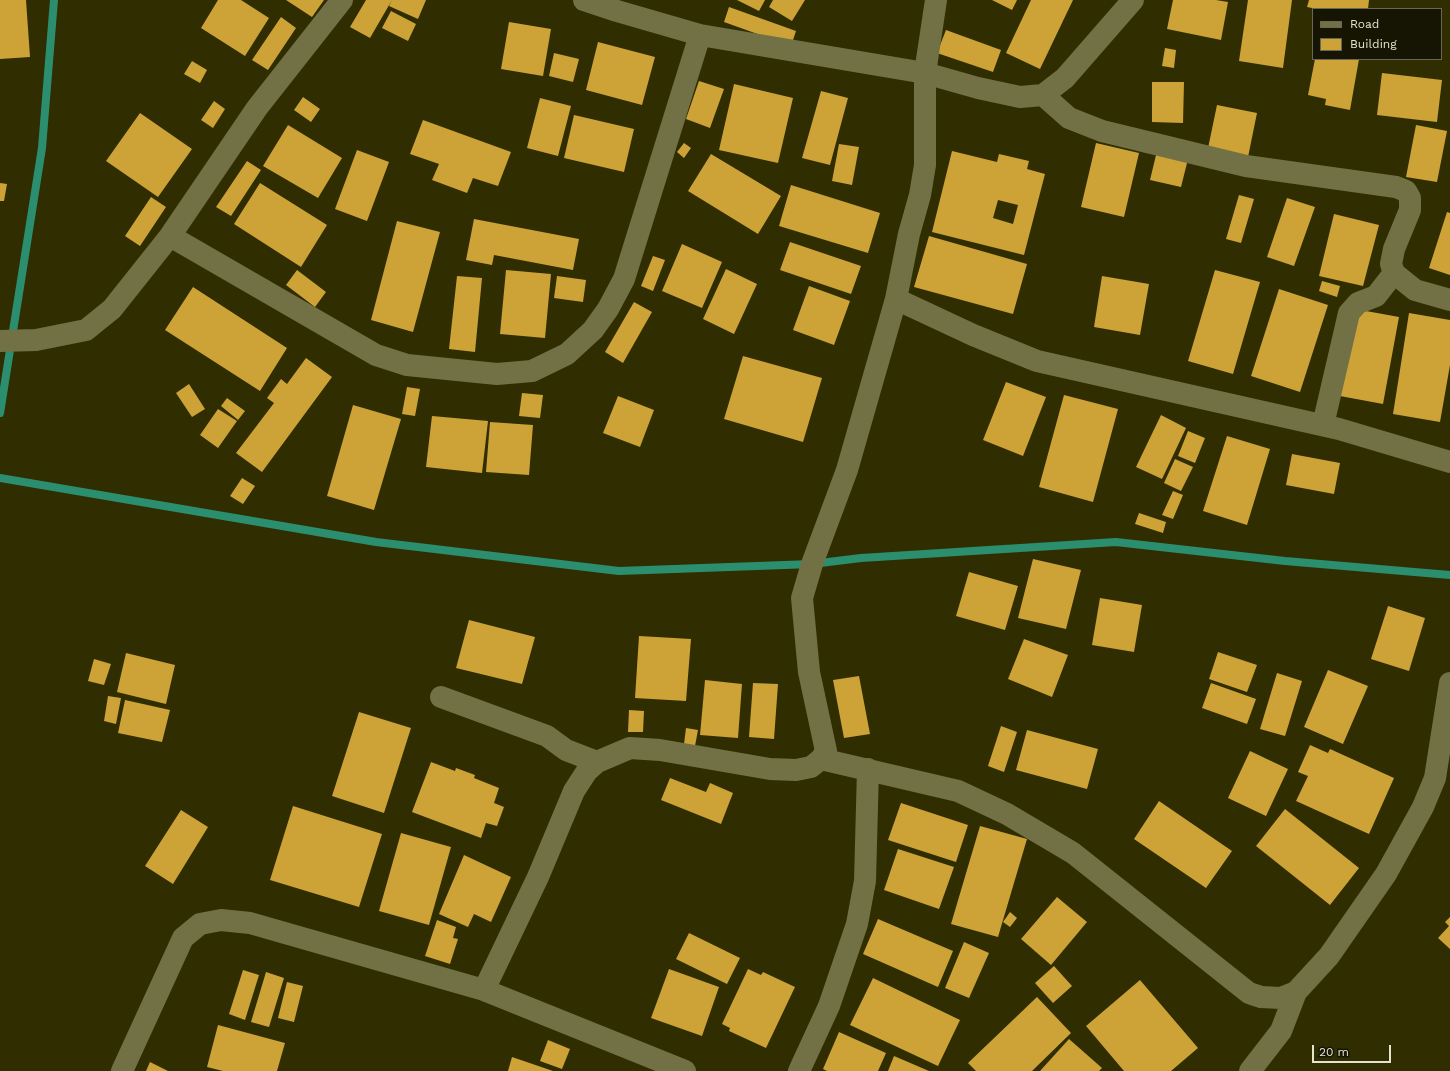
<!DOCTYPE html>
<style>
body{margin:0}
#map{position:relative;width:1450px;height:1071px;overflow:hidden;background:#302e00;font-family:"Work Sans",sans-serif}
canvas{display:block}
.legend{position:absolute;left:1312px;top:8px;width:130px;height:52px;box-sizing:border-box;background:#161504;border:1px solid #686854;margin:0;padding:5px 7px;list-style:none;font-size:12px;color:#e4e4cd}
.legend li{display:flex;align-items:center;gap:8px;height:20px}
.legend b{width:20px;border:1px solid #686854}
.scale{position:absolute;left:1312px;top:1045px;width:79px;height:18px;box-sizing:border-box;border:2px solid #e4e4cd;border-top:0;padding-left:5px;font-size:12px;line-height:14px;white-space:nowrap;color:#e4e4cd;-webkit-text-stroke:3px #161504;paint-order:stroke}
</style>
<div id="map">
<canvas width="1450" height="1071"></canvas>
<ul class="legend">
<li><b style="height:5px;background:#727145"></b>Road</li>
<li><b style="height:11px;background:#cda337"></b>Building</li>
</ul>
<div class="scale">20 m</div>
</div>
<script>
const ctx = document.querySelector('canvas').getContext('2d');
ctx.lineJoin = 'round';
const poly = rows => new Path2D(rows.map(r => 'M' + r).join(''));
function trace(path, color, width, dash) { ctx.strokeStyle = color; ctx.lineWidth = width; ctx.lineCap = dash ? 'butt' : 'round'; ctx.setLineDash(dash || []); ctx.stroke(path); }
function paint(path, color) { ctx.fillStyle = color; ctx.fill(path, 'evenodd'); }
trace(poly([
 [0,413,42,148,54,0],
 [0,478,376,542,619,571,812,564,861,558,1116,542,1285,561,1450,575]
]), '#2b8f6f', 8);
paint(poly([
 [0,0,26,0,30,57,0,59],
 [218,0,241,0,269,18,245,56,201,28],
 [286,0,324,0,312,17],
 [366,0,392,0,370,38,350,27],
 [392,0,426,0,418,19,389,6],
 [737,0,765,0,759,11],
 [773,0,805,0,792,21,769,7],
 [992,0,1017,0,1012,10],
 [1031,0,1073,0,1040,69,1006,53],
 [1173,0,1216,0,1228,2,1221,40,1167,29],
 [1248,0,1292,0,1283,68,1239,61],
 [1309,0,1369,0,1368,9,1317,9,1307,7],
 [729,7,796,31,791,46,724,22],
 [391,11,416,24,408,41,382,28],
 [281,17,296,28,268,70,252,60],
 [509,22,551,29,543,76,501,69],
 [946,30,1001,50,993,72,937,53],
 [598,42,655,57,642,105,586,90],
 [1165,48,1176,50,1174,68,1162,66],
 [554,53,579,59,573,82,549,76],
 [1315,59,1359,59,1350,110,1325,105,1326,99,1308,95],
 [192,61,207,70,200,83,184,74],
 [1382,73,1442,80,1437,122,1377,115],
 [699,81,724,89,710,128,686,119],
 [1152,82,1184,82,1183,123,1152,122],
 [734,84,793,98,778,163,719,150],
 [821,91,848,98,830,165,802,158],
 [303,97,320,109,311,122,294,110],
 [540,98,571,106,558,156,527,148],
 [214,101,225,109,213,128,201,120],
 [1217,105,1257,113,1247,162,1207,153],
 [140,113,192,149,158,197,106,161],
 [574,115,634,129,624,172,564,158],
 [423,120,511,152,498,186,473,178,467,193,432,180,439,164,410,154],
 [288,125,342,158,318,198,263,166],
 [1416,125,1447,131,1437,182,1406,177],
 [684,143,691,148,684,158,677,152],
 [1096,143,1139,153,1124,217,1081,207],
 [839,144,859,147,852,185,832,181],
 [357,150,389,162,367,221,335,209],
 [952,151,997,162,999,154,1029,161,1027,169,1045,174,1024,255,932,232],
 [998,200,1018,205,1013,224,993,218],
 [1157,151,1188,159,1181,187,1150,180],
 [711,154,781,196,758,234,688,191],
 [247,161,261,170,231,216,216,207],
 [0,183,7,184,4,201,0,201],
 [260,183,327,225,301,267,234,224],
 [791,185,880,213,868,253,779,226],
 [1239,195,1254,199,1241,243,1226,239],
 [151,197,166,207,140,246,125,236],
 [1287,198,1315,207,1294,266,1267,257],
 [1447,212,1450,213,1450,275,1429,268],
 [1334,214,1379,225,1363,286,1319,276],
 [474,219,579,239,573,270,494,255,492,265,466,260],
 [397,221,440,232,413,332,371,320],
 [929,236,1027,264,1013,314,914,287],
 [790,242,861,266,851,294,780,270],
 [682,244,722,262,702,308,662,291],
 [653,256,665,260,653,291,641,286],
 [726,269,757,284,734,334,703,319],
 [297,270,326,292,315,307,286,285],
 [506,270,551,274,545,338,500,334],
 [1215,270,1260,282,1233,374,1188,361],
 [457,276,482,278,475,352,449,349],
 [557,276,586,280,583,302,554,298],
 [1102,276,1149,284,1140,335,1094,327],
 [1322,281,1340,286,1337,297,1319,291],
 [809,286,850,301,834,345,793,330],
 [193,287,287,348,260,391,165,330],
 [1279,289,1328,305,1300,392,1251,376],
 [634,302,652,312,623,363,605,352],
 [1355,309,1399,317,1383,404,1340,396],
 [1409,313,1450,320,1450,365,1440,422,1393,414],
 [743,356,822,378,803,442,724,419],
 [306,358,332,377,262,472,236,453,274,403,267,398,281,379,287,384],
 [1006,382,1046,397,1023,456,983,440],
 [189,384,205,409,192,417,176,393],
 [407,387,420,389,415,416,402,414],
 [522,393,543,395,540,418,519,416],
 [1064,395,1118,409,1093,502,1039,487],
 [618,396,654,410,640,447,603,433],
 [227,398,245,411,238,420,221,406],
 [353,405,401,419,374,510,327,496],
 [218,409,237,421,218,448,200,435],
 [1161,415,1186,428,1162,479,1136,467],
 [432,416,488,421,482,473,426,467],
 [490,422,533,425,529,475,486,472],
 [1188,431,1205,438,1195,463,1178,456],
 [1227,436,1270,449,1247,525,1203,511],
 [1292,454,1340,463,1334,494,1286,485],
 [1175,459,1193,467,1181,491,1164,483],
 [242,478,255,486,243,504,230,496],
 [1173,491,1183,495,1173,519,1162,515],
 [1139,513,1166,522,1163,533,1135,524],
 [1033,559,1081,570,1066,629,1018,618],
 [969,572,1018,586,1005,630,956,616],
 [1100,598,1142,605,1134,652,1092,645],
 [1388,606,1425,618,1409,671,1371,659],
 [469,620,535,637,522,684,456,668],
 [639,636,691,639,686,701,635,698],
 [1024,639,1068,655,1052,697,1008,679],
 [1218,652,1257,665,1247,692,1209,679],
 [126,653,175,665,166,704,117,692],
 [94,659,111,664,104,685,88,681],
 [1328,670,1368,686,1343,744,1304,727],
 [1277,673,1302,681,1285,736,1260,729],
 [859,676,870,734,844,738,833,680],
 [705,680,742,684,738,738,700,735],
 [753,683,778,684,774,739,749,737],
 [1211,683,1256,699,1247,724,1202,708],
 [108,696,121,698,116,724,104,721],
 [125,700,170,710,162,742,118,733],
 [629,710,644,711,643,732,628,732],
 [359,712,411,728,384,813,332,796],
 [1001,726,1017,732,1004,772,988,766],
 [686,728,698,730,695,746,684,744],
 [1027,730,1098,749,1087,789,1016,770],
 [1310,745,1328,753,1330,749,1394,778,1369,834,1296,801,1308,776,1298,772],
 [1250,751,1288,769,1266,816,1228,798],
 [431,762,455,771,456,768,475,775,474,778,499,788,494,803,504,807,497,826,486,823,481,838,412,812],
 [670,778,706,792,710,783,733,793,721,824,661,800],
 [1159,801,1232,851,1206,888,1134,839],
 [901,803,968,825,956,862,888,840],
 [293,806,382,834,359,907,270,880],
 [1285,809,1359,868,1330,905,1256,846],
 [181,810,208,827,173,884,145,866],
 [980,826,1027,839,998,937,951,924],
 [401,833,451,847,429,925,379,911],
 [898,849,954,867,939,909,884,890],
 [464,855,511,877,491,922,474,914,468,927,439,914],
 [1057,897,1087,922,1051,965,1021,939],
 [1010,912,1017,918,1010,927,1003,922],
 [1450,917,1450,949,1438,938,1449,926,1445,922],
 [878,919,953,951,938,987,863,954],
 [437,920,456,927,453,938,458,939,450,964,425,956],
 [689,933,740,958,727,984,676,959],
 [964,942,989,953,969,998,945,988],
 [1054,966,1072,986,1053,1003,1035,983],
 [669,969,719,987,702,1036,651,1018],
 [748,969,761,975,763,972,795,987,766,1048,729,1031,730,1028,722,1024],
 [243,970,259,975,245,1020,229,1014],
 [266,972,284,978,269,1027,251,1022],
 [873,978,960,1020,938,1066,850,1025],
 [1140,980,1198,1048,1171,1071,1124,1071,1086,1026],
 [287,982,303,986,294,1022,278,1018],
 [1037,997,1071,1033,1032,1071,976,1071,968,1063],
 [218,1025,285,1043,277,1071,223,1071,207,1067],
 [839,1032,886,1053,878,1071,827,1071,823,1069],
 [1069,1039,1102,1068,1099,1071,1040,1071],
 [548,1040,570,1049,562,1069,540,1061],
 [894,1056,929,1071,888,1071],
 [512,1057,553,1071,508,1071],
 [150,1062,168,1071,146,1071]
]), '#cda337');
trace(poly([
 [584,0,617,11,700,35,925,73,978,88,1020,97,1043,95,1065,78,1133,0],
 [1043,95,1069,118,1102,131,1246,166,1396,187,1406,191,1410,198,1410,210,1394,249,1391,264,1394,273,1415,290,1450,300],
 [170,236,376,355,407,365,497,374,532,371,567,354,593,330,608,309,624,279,700,35],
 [896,299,973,335,1037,361,1339,429,1450,462],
 [0,341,36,340,86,330,112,309,170,236,257,108,342,0],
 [1323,425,1349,313,1358,303,1376,296,1394,273],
 [441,697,547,736,566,750,597,762],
 [821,759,958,791,1007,814,1073,853,1249,993,1261,997,1281,998,1296,992,1329,956,1386,874,1423,807,1435,778,1450,683],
 [484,990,538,877,574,791,587,771,597,762,630,748,660,750,770,769,796,770,811,767,821,759,826,751,809,672,802,598,812,564,847,470,896,299,909,234,920,195,925,165,925,73,936,0],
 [122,1071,183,938,200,924,221,920,250,923,484,990,685,1071],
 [799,1071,829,1006,857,924,865,881,868,769],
 [1250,1071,1281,1031,1296,992]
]), '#727145', 22);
</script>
